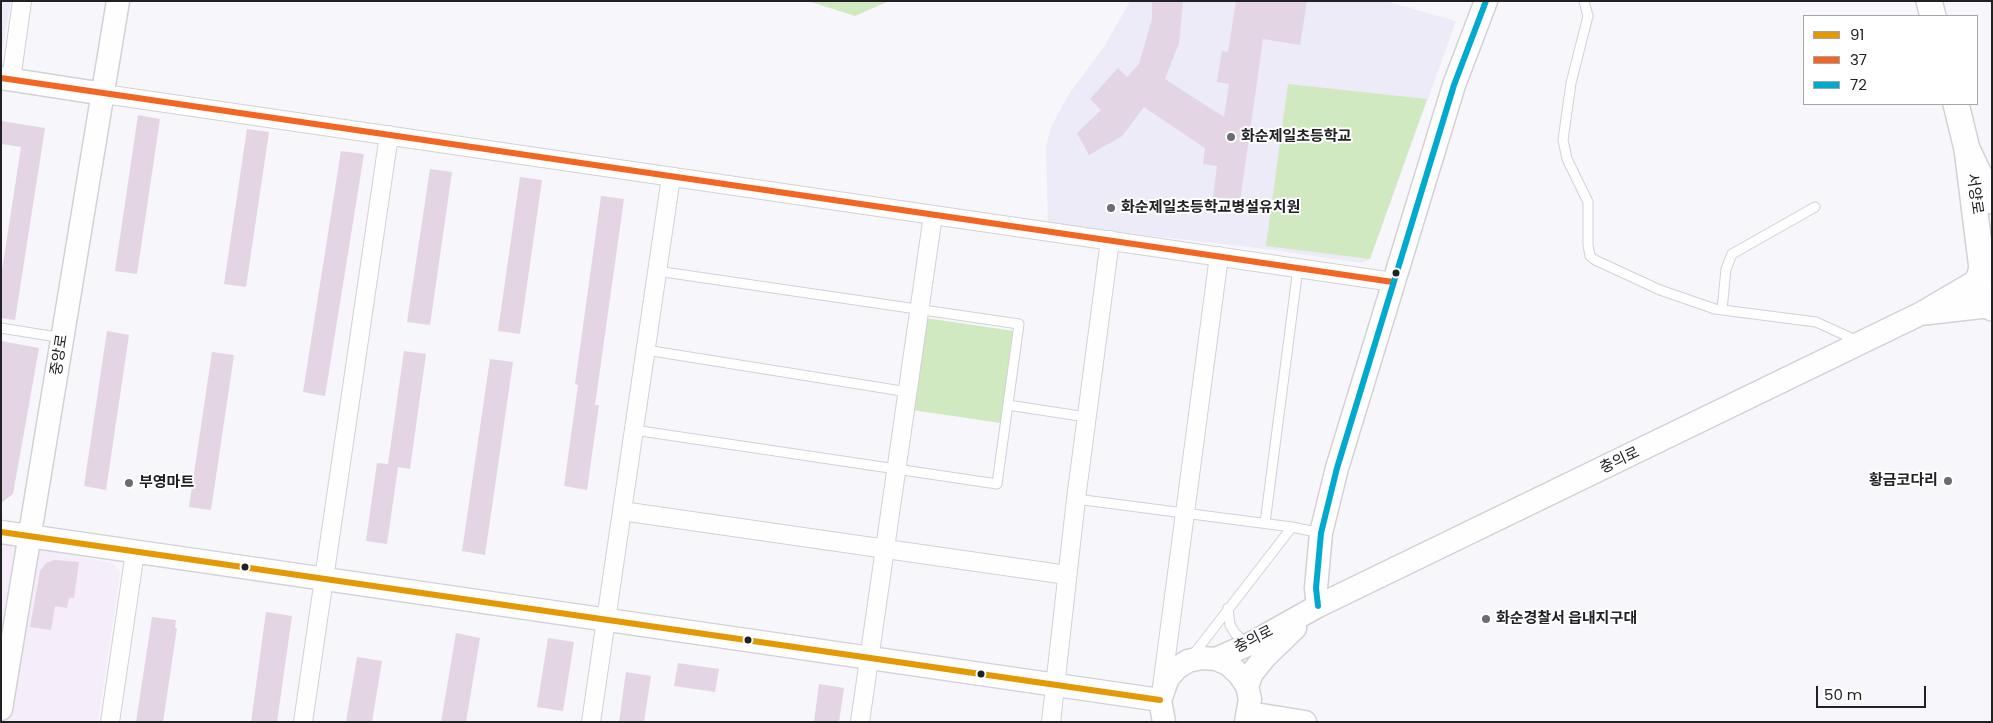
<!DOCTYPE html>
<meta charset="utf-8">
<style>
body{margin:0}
#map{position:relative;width:1993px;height:723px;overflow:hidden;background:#f6f6fb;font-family:Poppins,sans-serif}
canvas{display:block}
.frame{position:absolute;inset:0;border:2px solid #212125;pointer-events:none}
.legend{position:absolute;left:1803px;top:15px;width:175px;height:90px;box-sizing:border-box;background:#fff;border:1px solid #a6a6a8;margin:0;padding:6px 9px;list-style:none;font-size:15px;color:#212125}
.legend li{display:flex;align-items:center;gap:10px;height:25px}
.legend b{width:25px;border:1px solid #a6a6a8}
.scale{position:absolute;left:1816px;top:686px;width:110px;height:22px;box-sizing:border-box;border:2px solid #212125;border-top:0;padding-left:6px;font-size:15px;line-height:18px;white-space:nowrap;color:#212125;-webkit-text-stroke:4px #fff;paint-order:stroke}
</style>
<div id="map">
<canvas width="1993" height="723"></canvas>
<div class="frame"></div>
<ul class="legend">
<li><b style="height:6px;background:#e29904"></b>91</li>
<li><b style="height:6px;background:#f26522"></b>37</li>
<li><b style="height:6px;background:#00a9ce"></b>72</li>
</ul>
<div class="scale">50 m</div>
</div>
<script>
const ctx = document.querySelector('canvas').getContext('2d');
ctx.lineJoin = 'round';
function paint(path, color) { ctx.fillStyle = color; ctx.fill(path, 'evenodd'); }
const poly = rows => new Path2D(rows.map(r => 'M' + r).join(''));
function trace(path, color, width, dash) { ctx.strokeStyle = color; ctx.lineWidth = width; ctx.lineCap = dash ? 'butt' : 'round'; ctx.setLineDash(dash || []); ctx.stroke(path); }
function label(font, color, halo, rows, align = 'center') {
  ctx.font = font + ' Poppins,"Noto Sans KR",sans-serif'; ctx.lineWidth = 4; ctx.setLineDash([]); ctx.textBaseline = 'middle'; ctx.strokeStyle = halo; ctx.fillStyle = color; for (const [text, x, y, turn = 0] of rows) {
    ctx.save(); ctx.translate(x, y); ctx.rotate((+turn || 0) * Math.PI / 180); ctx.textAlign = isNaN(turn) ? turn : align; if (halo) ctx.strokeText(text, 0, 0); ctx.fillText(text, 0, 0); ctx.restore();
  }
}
paint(poly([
 [1,542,113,563,120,573,98,722,1,722]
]), '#f5edf9');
paint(poly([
 [1,1,11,1,1,56],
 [1130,1,1385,1,1456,21,1370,259,1361,263,1266,249,1048,224,1046,147,1051,127,1069,94,1104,47]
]), '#ecebf7');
paint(poly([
 [808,1,889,1,855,16],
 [1288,84,1427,99,1370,259,1266,246],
 [925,318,1014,331,1001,423,912,410]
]), '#d0e9c0');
paint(poly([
 [1152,1,1183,1,1179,43,1165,79,1224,117,1229,84,1217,82,1222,51,1228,52,1236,1,1307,1,1300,45,1263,39,1240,201,1213,197,1217,166,1203,164,1205,148,1144,107,1122,136,1089,155,1077,133,1101,110,1090,99,1118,68,1127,77,1139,64,1152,19],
 [138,115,160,119,137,274,115,271],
 [1,121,45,128,15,320,1,318,1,277,21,147,1,144],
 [247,129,269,132,246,287,224,284],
 [341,151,364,154,325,396,303,392],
 [430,169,452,172,430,325,407,322],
 [520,177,542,180,520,334,498,331],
 [601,196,624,199,595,405,599,405,587,490,564,486,578,385,575,384],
 [107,331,129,335,106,490,84,486],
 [1,341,39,348,13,494,1,503],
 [404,351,426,354,410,469,398,467,387,544,366,541,377,463,388,464],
 [212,352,234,355,211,510,189,507],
 [490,359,513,362,485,555,462,551],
 [54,560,79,562,74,598,69,598,67,608,55,606,51,630,30,627,40,571,46,563],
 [266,612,292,616,277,722,251,722],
 [152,617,176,620,175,628,177,628,163,722,136,722],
 [456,633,480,638,466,722,441,722],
 [548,638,574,642,563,711,537,707],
 [357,657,382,661,372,722,346,722],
 [678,663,719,669,715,692,674,686],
 [626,672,651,676,644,722,619,722],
 [819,684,844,688,839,722,814,722]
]), '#e3d5e4');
const service = poly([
 [1584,1,1588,16,1571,83,1563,140,1567,159,1588,202,1588,245,1590,256,1595,260,1660,290,1715,309,1816,322,1858,341],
 [1722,310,1726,269,1732,254,1815,207],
 [1,328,63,338],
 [646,350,908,392],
 [1008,405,1086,417],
 [634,430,997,484,1019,324,657,271],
 [1076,499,1292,527,1321,533],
 [1265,523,1298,268],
 [1228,608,1230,625,1235,633,1241,639,1250,642],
 [1193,655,1292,527]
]);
const minor = poly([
 [11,80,22,1],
 [104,94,1393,282],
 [622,511,1067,575],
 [1162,687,1219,256],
 [110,722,135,552],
 [303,722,389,135],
 [591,722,671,177],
 [860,722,933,215],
 [1051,722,1076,499,1110,240]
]);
const tertiary = poly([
 [1,78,104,94],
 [1978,280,1920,314,1990,306],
 [1,532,1160,700],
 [1318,606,1316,588,1321,533,1337,468,1454,85,1486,1],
 [1216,659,1252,643,1318,606,1920,314],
 [1247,686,1252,673,1265,657,1295,628],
 [1,709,118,1],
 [1249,713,1305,722],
 [1164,722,1160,700,1168,678,1177,668,1188,661,1201,658,1216,659,1228,664,1239,674,1247,686,1250,699,1246,722]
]);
const secondary = poly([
 [1929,1,1933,16],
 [1956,104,1967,149],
 [1992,259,1982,269,1978,280,1979,290,1984,302,1992,308],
 [1982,269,1967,149,1992,201]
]);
trace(service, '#d2d2d6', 11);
trace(minor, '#d2d2d6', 20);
trace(tertiary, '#d2d2d6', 25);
trace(secondary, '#d2d2d6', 28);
trace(service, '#fefefe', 9);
trace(minor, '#fefefe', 18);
trace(tertiary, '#fefefe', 22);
trace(secondary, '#fefefe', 25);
trace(poly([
 [1,532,1160,700]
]), '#e29904', 6);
trace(poly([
 [1,78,1393,282]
]), '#f26522', 6);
trace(poly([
 [1318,606,1316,588,1321,533,1337,468,1454,85,1486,1]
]), '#00a9ce', 6);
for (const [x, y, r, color] of [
 [1231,137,5,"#6c6c70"],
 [1111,208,5,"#6c6c70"],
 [1396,273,4.5,"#212125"],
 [1948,481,5,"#6c6c70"],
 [129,483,5,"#6c6c70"],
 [245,567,4.5,"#212125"],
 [1486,619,5,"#6c6c70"],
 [748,640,4.5,"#212125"],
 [981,674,4.5,"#212125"]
]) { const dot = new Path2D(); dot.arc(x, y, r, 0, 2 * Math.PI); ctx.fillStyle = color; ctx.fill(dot); trace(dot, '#fff', 2); }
label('bold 15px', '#212125', '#fff', [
 ["화순제일초등학교",1241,137],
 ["화순제일초등학교병설유치원",1121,208],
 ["황금코다리",1938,481,"right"],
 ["부영마트",139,483],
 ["화순경찰서 읍내지구대",1496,619]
], 'left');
label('15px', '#212125', '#fff', [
 ["서양로",1974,194,82],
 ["중앙로",60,355,-81],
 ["충의로",1620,461,-25],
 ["충의로",1254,640,-27]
]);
</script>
